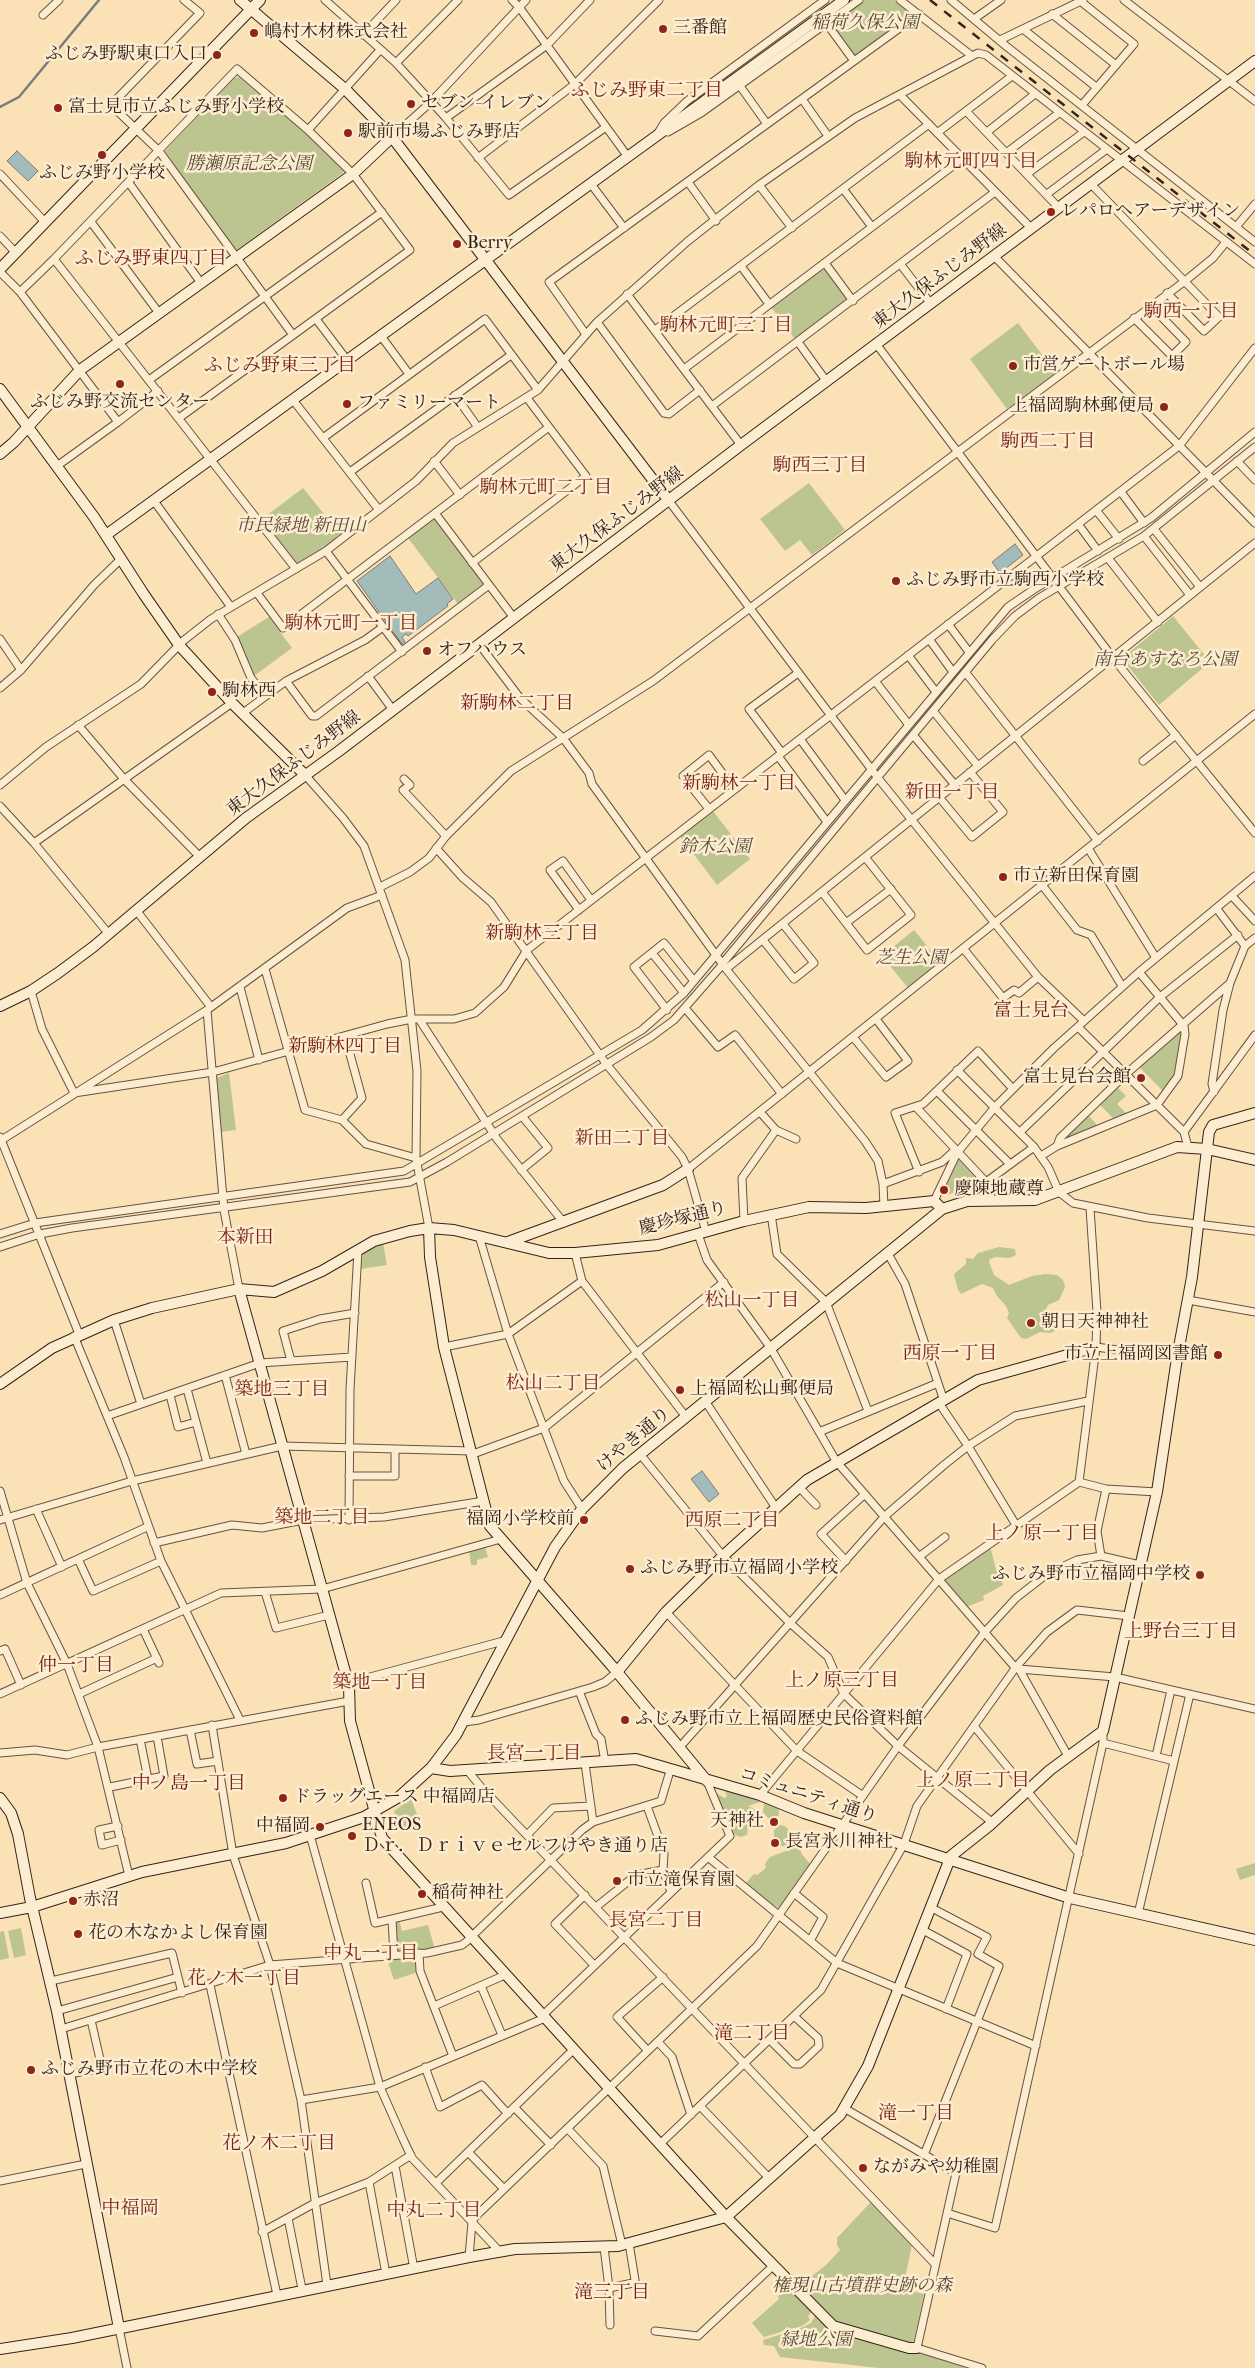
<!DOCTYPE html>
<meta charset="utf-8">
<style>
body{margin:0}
canvas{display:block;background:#fbe2b6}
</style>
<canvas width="1255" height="2368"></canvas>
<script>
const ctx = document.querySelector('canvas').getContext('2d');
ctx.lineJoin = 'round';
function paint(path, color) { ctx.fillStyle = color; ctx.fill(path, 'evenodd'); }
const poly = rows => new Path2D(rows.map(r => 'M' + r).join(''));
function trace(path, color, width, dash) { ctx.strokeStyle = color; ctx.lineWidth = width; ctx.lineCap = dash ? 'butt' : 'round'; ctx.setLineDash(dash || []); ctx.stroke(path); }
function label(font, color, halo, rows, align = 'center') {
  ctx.font = font + ' "IM FELL French Canon","Noto Serif JP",serif'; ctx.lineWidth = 5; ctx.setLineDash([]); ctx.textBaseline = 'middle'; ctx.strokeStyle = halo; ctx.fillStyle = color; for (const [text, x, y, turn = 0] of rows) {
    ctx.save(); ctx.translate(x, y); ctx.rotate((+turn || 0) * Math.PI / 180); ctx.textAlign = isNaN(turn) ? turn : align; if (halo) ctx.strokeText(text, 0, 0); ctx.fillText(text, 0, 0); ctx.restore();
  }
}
paint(poly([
 [864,0,894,0,911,12,911,17,857,56,853,55,832,26,833,23],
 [239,77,306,133,344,170,343,173,238,249,234,249,165,151,234,78],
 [821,270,825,270,846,297,846,301,795,339,771,307],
 [1018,323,1056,373,1007,409,970,359],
 [809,483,845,530,812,555,800,540,785,551,760,519],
 [303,488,341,535,300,564,296,563,262,519],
 [432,520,436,520,483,583,482,586,458,604,408,538],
 [1173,616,1210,662,1159,705,1124,661,1125,656],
 [269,617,292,648,254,676,237,637],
 [713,811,750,859,717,885,680,836],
 [914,930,940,962,908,988,882,956],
 [1179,1030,1183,1033,1176,1074,1164,1092,1138,1066],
 [229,1073,236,1130,220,1132,216,1078],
 [1117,1087,1126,1096,1117,1104,1128,1115,1115,1120,1099,1104],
 [1088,1115,1099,1127,1064,1140,1064,1138],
 [959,1159,961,1159,984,1182,986,1189,942,1195],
 [383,1243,387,1265,361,1269,363,1254],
 [999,1247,1015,1249,1016,1255,1009,1258,996,1257,990,1259,989,1262,994,1275,1009,1285,1032,1276,1045,1274,1057,1275,1063,1280,1065,1287,1062,1294,1059,1300,1048,1305,1046,1309,1050,1324,1056,1326,1056,1330,1051,1333,1040,1332,1026,1339,1021,1338,1007,1318,1009,1313,1006,1306,997,1296,993,1288,982,1284,961,1294,958,1290,954,1274,966,1264,966,1258,973,1259,978,1253],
 [990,1546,997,1573,999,1572,1003,1585,983,1596,984,1600,966,1607,943,1579],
 [485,1547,488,1557,477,1560,477,1565,471,1565,469,1551],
 [712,1791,725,1798,727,1796,725,1791,729,1791,778,1804,779,1815,771,1819,768,1818,763,1812,764,1803,760,1802,748,1806,758,1811,758,1815,754,1820,749,1821,747,1835,740,1837,734,1834,730,1821,727,1821],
 [411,1799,422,1827,401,1832,394,1811],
 [780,1825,785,1826,794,1836,788,1841,788,1845,801,1849,801,1853,811,1865,780,1908,771,1904,745,1884,754,1874,757,1875,766,1868,765,1864,770,1857,786,1851,784,1846,778,1846,774,1836,774,1830],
 [1255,1863,1255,1875,1240,1880,1236,1869],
 [399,1920,402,1931,428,1925,435,1949,396,1954,395,1921],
 [21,1928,26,1955,14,1958,8,1931],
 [4,1931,9,1958,0,1960,0,1932],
 [416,1955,418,1972,394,1980,387,1959],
 [870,2203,874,2203,912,2244,903,2289,924,2294,914,2340,911,2343,834,2323,803,2289,802,2284,826,2265,840,2250,837,2245,837,2238],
 [788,2287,812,2312,808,2316,810,2320,802,2326,764,2337,752,2323,779,2299,778,2296],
 [815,2316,829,2327,971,2368,879,2368,780,2357,774,2346,764,2345,763,2340,801,2328,811,2323]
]), '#bcc490');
const water = poly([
 [17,151,38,171,28,181,7,161,17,151],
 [1015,544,1023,555,1000,573,992,562,1015,544],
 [390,556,416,594,438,578,453,599,447,604,448,606,408,636,406,634,402,637,405,642,402,644,357,581,390,556],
 [702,1471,719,1494,709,1502,691,1479,702,1471]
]);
paint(water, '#a3bbb9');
trace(water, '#777e7a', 1);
trace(poly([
 [0,107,19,97,99,0]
]), '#777e7a', 2.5);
const street = poly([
 [184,0,200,13,111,105,159,151,293,335],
 [325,0,396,63,446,118,509,195,606,127],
 [512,0,519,7,628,157],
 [900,0,972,56],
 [951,0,1006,46,1255,242],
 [1079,0,1134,44,1082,105],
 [1124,0,1255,101],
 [1052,14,1116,65],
 [43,15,59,0],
 [974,19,1001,0],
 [827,24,854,61],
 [1023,29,1096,87],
 [363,35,396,0],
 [1000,40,1083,0],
 [396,63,458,0],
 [740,86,767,124],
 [900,95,1032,229],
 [802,99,828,136],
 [966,111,1059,208],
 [446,118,547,45,590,0],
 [308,130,380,50],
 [668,132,701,113,859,0],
 [987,132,1035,94],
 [658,133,664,123,687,101,825,0],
 [937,133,1012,76],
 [392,137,431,102,526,0],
 [1006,153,1059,113],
 [478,158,575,84,659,0],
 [0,174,45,222],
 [1027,174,1084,132],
 [688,182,716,221],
 [129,183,201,283],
 [591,184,624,228],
 [1091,184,1219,317,1204,331,1167,293],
 [759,185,792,228],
 [844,190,872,227],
 [1047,194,1107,149],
 [91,222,159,313],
 [1236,227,1255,204],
 [0,236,16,253],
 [994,256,1255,523],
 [54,259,296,569],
 [825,263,853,301],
 [901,265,931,304],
 [741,266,769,304],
 [0,272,20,292,118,422,158,391],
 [20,292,54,259,237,69,308,130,353,174,410,250,179,418],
 [627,294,741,445],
 [1134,318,1172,356,1186,342,1150,305],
 [316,319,347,360],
 [597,322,664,413,669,414,700,390],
 [655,330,929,124],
 [585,333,549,282,919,14],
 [381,336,409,374],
 [798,342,827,382],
 [877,345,1113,658,1255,833],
 [684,369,962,159],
 [149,380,382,212],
 [455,395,477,426],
 [293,400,379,510],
 [712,406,995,192],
 [323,438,485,319,538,390],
 [434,461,460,495],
 [1237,461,1255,480],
 [57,466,118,422],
 [350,472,511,355],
 [1121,492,1144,523],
 [154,501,231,607],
 [669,501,878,778,1038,977,1084,1021],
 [1096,510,1119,539],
 [435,513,514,618],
 [1078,524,1098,551],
 [1154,529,1200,587],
 [1144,536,1190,595],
 [326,551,402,652],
 [1108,558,1158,622],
 [472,563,586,476,527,398],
 [257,593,283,628,549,427],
 [218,614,235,640,251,678,265,696],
 [948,624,969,652],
 [0,639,21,670],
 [929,639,953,672],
 [479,644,520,698,563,738,589,773,592,784,726,969,1255,543],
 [908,655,936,692],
 [966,673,1098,841],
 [368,676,393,710],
 [286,681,312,716,316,716,489,585],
 [875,681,909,725],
 [0,688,21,670,94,585,121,559],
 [934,712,978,766],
 [243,713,286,681,365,640,383,627],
 [78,725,124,779,200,857],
 [914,736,955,785],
 [800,739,845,800],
 [782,753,749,709,798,673],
 [778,756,827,822],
 [1143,761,1176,735],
 [306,776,343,818,364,846,405,960,417,1071,416,1158,429,1228],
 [404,779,410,785,403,790,446,836],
 [0,785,46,747,141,684,183,641,211,619,326,551,416,481,453,443,538,390,597,322,688,241,759,185,855,118,978,53,986,55,1255,264],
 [939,797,972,837,1003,812,970,772],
 [0,806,34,843],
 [709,809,683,776,709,755,734,789],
 [436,848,462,877,491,902,607,1065,682,1157,688,1169,706,1232],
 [1088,848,1156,958],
 [1042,885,1077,930,1091,935,1122,986],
 [380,887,410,872,429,858,446,836,511,771,653,681,1185,281,1213,258,1226,242],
 [822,892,867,950,911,915,865,857],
 [1232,896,1255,921],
 [136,910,211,1007],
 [579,910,550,870,563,861,591,900],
 [846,923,891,889],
 [108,933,34,843,232,703],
 [763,940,794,979,814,963,783,924],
 [1245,946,1255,938],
 [963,948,1003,998,1014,990,1019,993,1038,977],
 [652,953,684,993],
 [722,964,992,640,1015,616,1039,598,1144,536,1255,447],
 [265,969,305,1110,342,1120,366,1144,416,1158],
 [726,969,865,1141,878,1161,883,1184,884,1207],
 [240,987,259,1060],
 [31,991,42,1029,74,1093,213,1072,387,1024,412,1019,454,1019,475,1013,504,987,527,950,1179,446,1255,348],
 [685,1008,718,1047,735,1035,782,1094],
 [207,1010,224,1210,239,1289],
 [667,1010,634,967,664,943,694,981],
 [419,1019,497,1139,564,1223],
 [1078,1027,1184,1132,1188,1147],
 [853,1037,886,1077,908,1061,876,1019],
 [957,1070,1034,1147,1048,1167,1059,1192,1073,1203,1148,1218,1255,1231],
 [937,1091,1010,1164],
 [1214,1092,1212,1084,1223,1010,1230,983,1245,946,1217,909],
 [916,1107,986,1182,992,1200],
 [342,1120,362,1098,345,1036],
 [776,1130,796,1139],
 [1020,1132,1160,997,1238,935],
 [1184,1132,1255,1035],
 [0,1137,79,1334],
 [0,1141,207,1010,347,908,382,895],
 [1057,1146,1060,1138,1126,1074,1229,984],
 [1041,1156,1057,1146,1157,1105,1178,1076,1185,1034,1184,1026,1139,972],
 [688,1169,1255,714],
 [521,1170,548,1148,522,1116],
 [919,1172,895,1113,923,1104,978,1051,1013,1089],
 [986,1182,1034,1147],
 [883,1184,942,1162,955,1150],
 [934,1201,957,1153,995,1107,1054,1048,1139,972,1255,876],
 [771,1214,777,1254,826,1302,868,1411],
 [744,1221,742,1178,776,1130,760,1112],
 [0,1234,35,1223,56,1220,404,1171,642,1030,684,993,1008,607,1033,590,1151,518,1255,432],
 [698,1234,707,1260,770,1347,836,1461,1013,1665,1019,1669,1115,1677,1255,1709],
 [479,1236,508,1334,519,1363,564,1481,582,1509],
 [0,1247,40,1234,72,1228,410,1182,447,1162,651,1037,674,1020,723,964],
 [887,1252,905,1284,944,1401],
 [575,1253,582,1281,686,1417],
 [1188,1300,1255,1312],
 [114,1320,141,1404],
 [74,1336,124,1457,161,1561,240,1720],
 [444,1347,508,1334,582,1281],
 [1096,1347,1177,1358],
 [291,1361,283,1331,320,1319,355,1313],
 [225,1375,246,1454],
 [187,1389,196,1422],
 [170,1395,178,1427,196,1422,207,1463],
 [705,1401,776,1508],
 [939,1403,968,1446,1016,1525],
 [107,1416,260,1363,352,1357],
 [819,1432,938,1383],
 [473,1454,544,1428,724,1282],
 [640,1454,723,1556,790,1623,828,1657,844,1694,898,1746,993,1823],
 [349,1476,395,1476,395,1449],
 [1079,1482,1096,1347,1097,1312,1090,1208],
 [799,1487,816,1505],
 [0,1491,27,1583,67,1664,98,1747,129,1876],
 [36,1509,62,1567],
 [0,1520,132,1481,282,1446,472,1451],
 [349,1520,350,1389,358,1251],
 [154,1543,232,1525,262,1528,303,1520,384,1517,484,1501],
 [920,1556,945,1537],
 [1101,1556,1097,1531,1106,1489],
 [78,1559,93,1591,161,1561],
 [846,1561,821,1534,865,1494],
 [265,1592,276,1628,329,1615],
 [0,1595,147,1527],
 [666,1612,797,1751,863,1796],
 [143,1629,159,1663],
 [0,1651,5,1649,21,1685],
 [1019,1669,1068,1756],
 [348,1683,507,1640],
 [579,1691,596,1734,601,1739,605,1762],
 [0,1694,221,1593,322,1589,501,1539],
 [79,1694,157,1658],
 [464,1722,479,1720,593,1687,605,1682,617,1672],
 [212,1725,233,1855,270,1965,301,2100,327,2285],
 [974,1726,1079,1854],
 [190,1730,197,1764,218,1761],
 [140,1739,148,1779],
 [1103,1743,1174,1761],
 [679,1748,885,1516,944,1465,968,1446,1015,1416,1088,1401],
 [0,1753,35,1750,67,1755,98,1747,349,1701],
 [1156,1756,1171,1690],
 [585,1763,593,1822],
 [467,1770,481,1787,935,2264],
 [110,1787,164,1776,157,1736],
 [760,1795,939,1579,1079,1482,1106,1489,1157,1492],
 [647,1806,664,1853,663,1870,671,1892],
 [118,1826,99,1830,102,1845,121,1840],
 [310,1835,380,2087,403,2139,412,2158,500,2252],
 [527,1835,553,1808,591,1806],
 [708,1857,837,1963,1036,2046],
 [366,1883,375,1923,443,1907],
 [794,1893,823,1917,810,1941],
 [585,1895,555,1924,594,1965],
 [596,1907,636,1875,663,1870],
 [1138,1914,1190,1694],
 [392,1919,394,1955],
 [921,1929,967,1954,946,2009],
 [471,1937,582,1830,593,1822,661,1801,670,1771],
 [419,1953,420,1971,453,2056],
 [51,1981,172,1953,182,1993],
 [210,1985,277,2295],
 [481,1986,502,2035],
 [434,2006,505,1975],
 [57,2011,178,1977],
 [543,2015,730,1836,707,1781],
 [61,2029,270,1965,427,1953,462,1945,471,1938],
 [770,2040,794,2064,800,2064,819,2046,818,2038,794,2016],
 [658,2042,672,2057,691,2115],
 [648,2051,617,2017,663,1977],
 [425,2067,440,2107,482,2085,508,2114],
 [69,2074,102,2068,91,2020],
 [301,2100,380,2087,545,2018],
 [700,2106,770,2179],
 [514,2107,551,2145],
 [844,2108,956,2173,917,2348,982,2368],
 [568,2129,603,2166,622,2245],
 [660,2144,821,1990,904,1844,917,1806,1016,1667,1047,1632,1077,1610,1129,1616],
 [468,2152,504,2189],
 [924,2155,999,1966,978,1954,987,1937,930,1907],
 [395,2166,414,2269],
 [0,2181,86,2164],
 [369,2182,386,2274],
 [436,2183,574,2049],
 [947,2213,995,2228,1103,1743,1103,1731],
 [288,2218,302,2289],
 [262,2232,315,2203,369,2182,411,2155],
 [604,2247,609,2288,610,2325],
 [469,2257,472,2222,475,2217,757,1946,898,1746,984,1633,1016,1598,1047,1574,1077,1560,1101,1556,1140,1565],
 [609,2288,633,2283,635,2280,629,2243],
 [119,2328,127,2368],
 [655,2331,698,2336,774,2265]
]);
const secondary = poly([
 [240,0,345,89,392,137,669,501],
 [0,269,260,0],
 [0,389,94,517,143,593,179,645,232,703,306,776],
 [0,454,14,442,80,370,353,174,392,137],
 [106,535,844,0],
 [0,1006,31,991,58,973,93,947,246,818,339,751,741,445,1255,61],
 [429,1228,430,1257,444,1347,490,1526,612,1666,707,1781],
 [508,1242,663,1185,688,1169],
 [239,1289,349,1686,350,1721,382,1838,726,2217,833,2326,909,2348,917,2348],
 [0,1384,52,1348,114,1320,152,1308,239,1289,274,1292,322,1271,374,1241,410,1231,429,1228,454,1230,549,1253,575,1253,658,1245,744,1221,809,1207,866,1208,934,1201,942,1209],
 [617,1672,666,1612,723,1556,807,1480,978,1380,1096,1347],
 [431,1768,450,1771,636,1759,760,1795,804,1813,1070,1898,1255,1940],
 [0,1798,11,1813,18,1834,30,1898,57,2011,119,2328],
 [0,1913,32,1907,142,1872,286,1843,364,1817,399,1797,431,1768,456,1735,555,1547,582,1509,623,1468,942,1209,967,1201,1035,1200,1177,1147,1207,1149,1255,1160],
 [0,2349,72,2338,469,2257,515,2249,618,2246,726,2217,840,2115,868,2066,951,1856,990,1825,1050,1770,1103,1731,1157,1492,1177,1358,1192,1277,1209,1132,1213,1125,1255,1113]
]);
trace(street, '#665342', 9);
trace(secondary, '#35231b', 12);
trace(street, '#fcecd0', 7);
trace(secondary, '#fcecd0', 10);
trace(poly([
 [930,0,1255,255]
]), '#35231b', 2.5, [9, 9]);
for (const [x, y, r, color] of [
 [663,29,5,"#8f2418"],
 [254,33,5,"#8f2418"],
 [217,55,5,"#8f2418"],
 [411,104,5,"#8f2418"],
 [58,108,5,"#8f2418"],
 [348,133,5,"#8f2418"],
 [102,155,5,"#8f2418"],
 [1051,212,5,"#8f2418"],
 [457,244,5,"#8f2418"],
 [1013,366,5,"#8f2418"],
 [120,384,5,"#8f2418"],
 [347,404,5,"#8f2418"],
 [1164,407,5,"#8f2418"],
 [896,581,5,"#8f2418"],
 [427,651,5,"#8f2418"],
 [212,692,5,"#8f2418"],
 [1003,877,5,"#8f2418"],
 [1141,1078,5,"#8f2418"],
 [944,1190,5,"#8f2418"],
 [1031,1323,5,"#8f2418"],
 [1218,1355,5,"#8f2418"],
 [680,1390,5,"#8f2418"],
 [584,1520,5,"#8f2418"],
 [630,1569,5,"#8f2418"],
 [1200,1575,5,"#8f2418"],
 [625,1720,5,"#8f2418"],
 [283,1798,5,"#8f2418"],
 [774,1822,5,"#8f2418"],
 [320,1827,5,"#8f2418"],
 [352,1836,5,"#8f2418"],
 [775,1843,5,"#8f2418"],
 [617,1881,5,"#8f2418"],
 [422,1894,5,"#8f2418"],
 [73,1901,5,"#8f2418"],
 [78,1934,5,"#8f2418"],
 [31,2070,5,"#8f2418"],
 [863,2168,5,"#8f2418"]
]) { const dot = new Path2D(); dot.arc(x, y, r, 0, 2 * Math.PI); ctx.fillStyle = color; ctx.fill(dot); trace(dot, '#fcecd0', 2); }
label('italic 18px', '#574b38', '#fcecd0', [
 ["稲荷久保公園",865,24],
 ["勝瀬原記念公園",249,165],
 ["市民緑地 新田山",301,527],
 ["南台あすなろ公園",1165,661],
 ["鈴木公園",715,848],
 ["芝生公園",911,959],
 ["権現山古墳群史跡の森",862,2287],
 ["緑地公園",816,2341]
]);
label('18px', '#35231b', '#fcecd0', [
 ["三番館",673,29],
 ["嶋村木材株式会社",264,33],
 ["ふじみ野駅東口入口",207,55,"right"],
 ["セブン-イレブン",421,104],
 ["富士見市立ふじみ野小学校",68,108],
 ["駅前市場ふじみ野店",358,133],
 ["ふじみ野小学校",102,174,"center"],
 ["レパロヘアーデザイン",1061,212],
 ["Berry",467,244],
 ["市営ゲートボール場",1023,366],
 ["ふじみ野交流センター",120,403,"center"],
 ["ファミリーマート",357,404],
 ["上福岡駒林郵便局",1154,407,"right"],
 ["ふじみ野市立駒西小学校",906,581],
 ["オフハウス",437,651],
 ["駒林西",222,692],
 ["市立新田保育園",1013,877],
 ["富士見台会館",1131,1078,"right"],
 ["慶陳地蔵尊",954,1190],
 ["朝日天神神社",1041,1323],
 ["市立上福岡図書館",1208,1355,"right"],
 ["上福岡松山郵便局",690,1390],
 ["福岡小学校前",574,1520,"right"],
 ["ふじみ野市立福岡小学校",640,1569],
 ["ふじみ野市立福岡中学校",1190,1575,"right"],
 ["ふじみ野市立上福岡歴史民俗資料館",635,1720],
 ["ドラッグエース 中福岡店",293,1798],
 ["天神社",764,1822,"right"],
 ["ENEOS",362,1826],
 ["Ｄｒ．Ｄｒｉｖｅセルフけやき通り店",362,1847],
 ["中福岡",310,1827,"right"],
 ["長宮氷川神社",785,1843],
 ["市立滝保育園",627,1881],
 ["稲荷神社",432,1894],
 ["赤沼",83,1901],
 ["花の木なかよし保育園",88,1934],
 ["ふじみ野市立花の木中学校",41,2070],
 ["ながみや幼稚園",873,2168]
], 'left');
label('18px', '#35231b', '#fcecd0', [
 ["東大久保ふじみ野線",940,277,-37],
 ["東大久保ふじみ野線",617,520,-37],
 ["東大久保ふじみ野線",294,764,-37],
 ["慶珍塚通り",683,1219,-14],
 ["けやき通り",634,1440,-40],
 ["コミュニティ通り",808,1796,18]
]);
label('19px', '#7a1f14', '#fcecd0', [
 ["ふじみ野東二丁目",647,91],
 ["駒林元町四丁目",971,162],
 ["ふじみ野東四丁目",151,259],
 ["駒西一丁目",1191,312],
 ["駒林元町三丁目",726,326],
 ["ふじみ野東三丁目",280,366],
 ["駒西二丁目",1048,442],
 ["駒西三丁目",820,466],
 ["駒林元町二丁目",546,488],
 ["駒林元町一丁目",351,624],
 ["新駒林二丁目",517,704],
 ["新駒林一丁目",739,784],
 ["新田一丁目",952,793],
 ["新駒林三丁目",542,934],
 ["富士見台",1031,1011],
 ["新駒林四丁目",345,1047],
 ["新田二丁目",622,1139],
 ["本新田",245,1238],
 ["松山一丁目",752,1301],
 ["西原一丁目",950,1354],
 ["松山二丁目",553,1384],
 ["築地三丁目",282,1390],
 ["築地二丁目",322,1518],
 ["西原二丁目",732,1521],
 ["上ノ原一丁目",1042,1534],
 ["上野台三丁目",1181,1632],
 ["仲一丁目",76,1666],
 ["上ノ原三丁目",842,1681],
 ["築地一丁目",380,1683],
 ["長宮一丁目",534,1754],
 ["上ノ原二丁目",973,1781],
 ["中ノ島一丁目",189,1784],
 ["長宮二丁目",656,1921],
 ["中丸一丁目",371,1954],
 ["花ノ木一丁目",244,1979],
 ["滝二丁目",752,2034],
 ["滝一丁目",916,2114],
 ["花ノ木二丁目",279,2144],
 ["中福岡",130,2209],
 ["中丸二丁目",434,2211],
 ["滝三丁目",612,2293]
]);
</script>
